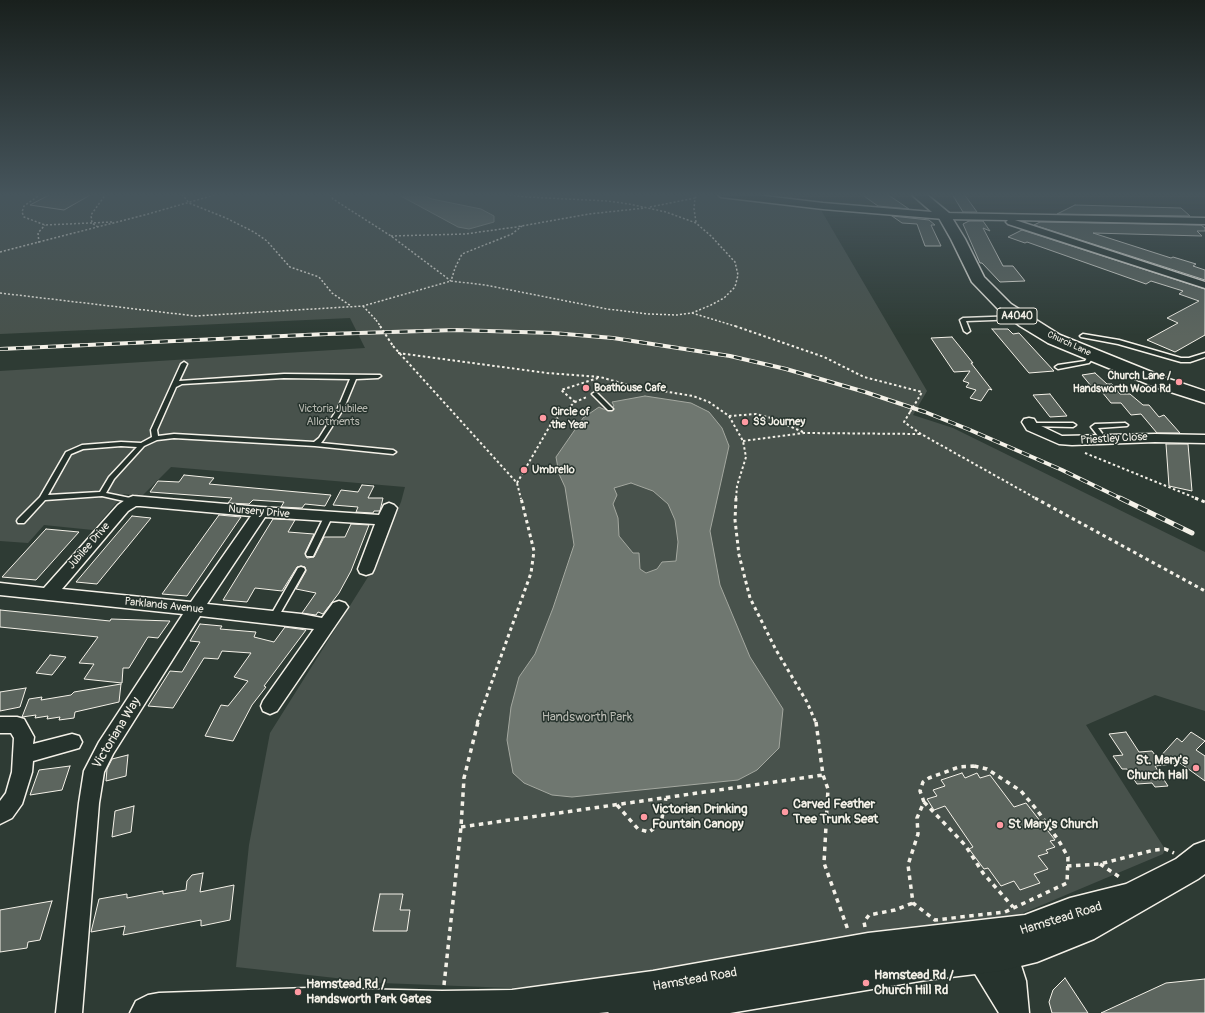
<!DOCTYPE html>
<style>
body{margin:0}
canvas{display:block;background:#2e3b34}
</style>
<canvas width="1205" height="1013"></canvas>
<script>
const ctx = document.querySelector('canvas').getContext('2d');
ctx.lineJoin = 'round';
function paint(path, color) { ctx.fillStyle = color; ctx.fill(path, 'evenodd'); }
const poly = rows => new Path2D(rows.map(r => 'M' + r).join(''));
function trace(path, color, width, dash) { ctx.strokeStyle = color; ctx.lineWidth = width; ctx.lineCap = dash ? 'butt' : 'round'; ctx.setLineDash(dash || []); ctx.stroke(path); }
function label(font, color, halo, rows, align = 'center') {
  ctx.font = font + ' Pangolin,sans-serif'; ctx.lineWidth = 3; ctx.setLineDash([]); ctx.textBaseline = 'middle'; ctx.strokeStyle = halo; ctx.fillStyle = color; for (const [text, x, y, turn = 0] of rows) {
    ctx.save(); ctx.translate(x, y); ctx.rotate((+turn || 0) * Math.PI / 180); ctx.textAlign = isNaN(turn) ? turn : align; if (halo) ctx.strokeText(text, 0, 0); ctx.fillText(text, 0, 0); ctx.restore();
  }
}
paint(poly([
 [701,194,821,210,927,391,913,415,953,428,1205,552,1205,711,1155,695,1086,725,1165,849,1163,854,1011,918,714,966,512,988,381,983,236,967,249,845,270,733,368,577,401,502,405,487,171,467,142,496,124,494,93,530,44,525,28,543,0,541,0,371,365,348,350,318,0,334,0,195]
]), '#48524c');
const water = poly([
 [397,194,420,194,432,199,481,209,494,216,494,222,469,229,458,227,397,194],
 [645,396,691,403,709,412,722,428,729,446,710,531,720,585,750,657,783,709,779,748,757,770,738,780,572,797,552,795,524,783,513,773,507,740,511,707,519,677,535,654,553,608,574,545,565,487,559,474,556,457,583,418,599,407,603,409,610,409,614,406,612,402,645,396],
 [631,483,653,491,668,504,675,520,678,542,676,561,662,562,657,569,646,573,640,569,639,553,633,553,619,536,618,518,613,504,617,495,614,488,631,483]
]);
paint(water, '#6f7770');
trace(water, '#a4a8a0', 1);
const building = poly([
 [51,194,92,194,64,210,30,205,51,194],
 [861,194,887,194,909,209,878,206,861,194],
 [952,194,964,194,977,212,963,212,952,194],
 [1075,205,1181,208,1190,216,1057,214,1075,205],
 [892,216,929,220,935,225,931,225,941,246,925,246,917,224,902,223,892,216],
 [969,221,983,221,990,231,983,228,1003,266,1013,266,1025,281,1000,282,982,263,980,263,963,224,969,221],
 [1040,222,1201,225,1205,228,1205,231,1197,231,1202,236,1093,233,1171,258,1173,257,1196,264,1193,266,1205,270,1205,280,1034,225,1040,222],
 [1022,230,1205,289,1205,335,1175,352,1147,340,1178,323,1167,318,1199,301,1179,294,1183,291,1151,281,1146,284,1027,242,1025,243,1008,237,1022,230],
 [992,329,1008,329,1013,334,1019,333,1054,371,1029,373,992,329],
 [952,337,973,363,971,363,992,390,989,389,981,401,970,398,976,390,966,387,969,383,963,381,970,371,954,372,931,338,952,337],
 [1095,373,1107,384,1112,384,1120,394,1130,394,1143,405,1149,405,1159,417,1164,415,1180,433,1157,433,1141,414,1131,415,1121,403,1111,403,1102,392,1096,392,1082,375,1095,373],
 [1050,394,1067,416,1050,417,1033,395,1050,394],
 [1166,444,1188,444,1192,491,1169,486,1166,444],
 [184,475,214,478,209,484,331,495,325,506,305,504,302,508,281,507,284,502,253,500,249,504,228,503,232,498,150,492,158,481,179,482,184,475],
 [362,485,374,486,368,498,383,498,380,511,374,511,373,513,356,512,358,507,333,505,341,490,358,492,362,485],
 [219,515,241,517,187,596,162,594,219,515],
 [132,516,151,518,97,584,76,582,132,516],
 [273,519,295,520,288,532,314,534,305,553,307,558,314,557,324,537,345,537,351,524,369,525,351,571,339,593,323,614,318,612,316,615,302,613,316,593,296,589,306,571,305,567,301,566,297,567,282,591,255,588,247,602,223,600,273,519],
 [46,529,79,532,36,580,2,577,46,529],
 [0,610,110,621,111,619,170,621,158,638,148,637,129,668,123,668,122,683,84,679,94,664,79,663,98,637,0,627,0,610],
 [200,624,222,626,220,629,256,632,254,637,274,642,285,627,306,630,264,686,266,687,252,705,233,741,205,736,221,705,228,706,248,681,234,677,251,653,222,651,218,659,204,658,173,708,148,706,170,671,182,672,200,642,190,641,200,624],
 [50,655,66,657,52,675,36,673,50,655],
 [121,684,119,702,75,712,74,718,59,720,60,717,47,719,48,716,35,718,36,715,22,717,29,699,42,697,41,700,71,695,74,692,121,684],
 [26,688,20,707,0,711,0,692,26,688],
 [1126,732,1139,752,1152,751,1158,759,1177,738,1182,742,1191,732,1205,741,1196,750,1205,756,1205,781,1180,763,1155,766,1168,786,1155,787,1152,783,1137,784,1127,769,1122,769,1113,756,1123,755,1109,734,1126,732],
 [128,755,126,776,106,781,107,769,112,759,128,755],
 [70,766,62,790,30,795,39,770,70,766],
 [962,773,965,778,977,773,980,778,990,775,1014,807,1026,803,1055,840,1050,841,1055,847,1046,850,1048,853,1038,856,1048,869,1034,874,1040,883,1020,890,1014,881,1001,886,988,868,984,869,969,849,973,847,945,806,934,810,927,799,937,796,933,790,945,786,941,780,962,773],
 [134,806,131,832,112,837,115,811,134,806],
 [203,873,200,892,234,885,230,920,201,926,201,920,123,935,125,926,91,932,99,899,127,894,127,898,163,891,163,894,186,890,187,881,192,875,203,873],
 [380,894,403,894,400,910,410,910,407,931,373,931,380,894],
 [52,901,40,940,28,942,27,948,0,952,0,910,52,901],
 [1065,978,1088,1013,1052,1013,1049,1002,1053,990,1065,978],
 [1205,979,1205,1013,1101,1013,1166,983,1205,979]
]);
paint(building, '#5c655e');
trace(building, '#f4f1e8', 1);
const lane = poly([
 [1018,316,1020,317,1020,319,966,321,970,331,967,333,964,331,960,320,963,318,1018,316],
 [1083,334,1119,340,1181,358,1189,358,1205,353,1205,357,1190,362,1181,362,1118,344,1081,337,1080,336,1083,334],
 [1092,353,1095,355,1089,363,1058,369,1055,367,1058,365,1085,361,1090,354,1092,353],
 [184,362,187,364,179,381,284,374,380,375,381,376,378,378,356,379,344,408,324,439,321,443,393,450,396,452,393,454,315,446,174,438,157,440,144,446,114,479,106,493,135,499,136,501,135,503,133,503,102,496,45,500,24,523,18,523,17,521,18,519,40,497,66,452,82,445,121,442,141,443,152,437,151,430,181,364,184,362],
 [284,378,350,379,338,408,319,438,314,442,174,434,158,436,157,430,176,387,182,384,284,378],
 [121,446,137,447,109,477,100,492,48,495,71,454,83,449,121,446],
 [595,392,597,393,613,409,612,410,608,410,592,394,595,392],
 [1031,423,1073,423,1076,425,1073,427,1029,426,1028,425,1031,423],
 [1125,423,1128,425,1127,426,1098,428,1107,440,1104,442,1102,441,1091,427,1095,424,1125,423],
 [325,515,331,515,332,517,313,556,307,556,306,554,325,515],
 [301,567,304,568,305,570,277,619,271,619,270,617,271,615,298,568,301,567]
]);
const street = poly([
 [717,194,748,194,823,203,944,213,1205,218,1205,224,1015,220,1205,282,1205,288,1008,224,1006,222,1008,220,944,219,823,209,721,197,717,194],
 [1029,418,1034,419,1037,424,1062,436,1155,434,1205,435,1205,443,1155,442,1072,445,1059,444,1027,430,1022,422,1024,419,1029,418],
 [133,496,261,507,379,515,384,505,389,503,394,505,397,508,374,569,372,573,366,575,360,573,358,569,375,524,265,517,207,604,301,614,322,618,333,603,339,601,345,603,348,607,277,711,270,714,263,711,261,706,263,701,314,629,200,616,113,754,104,772,99,803,82,1013,56,1013,79,803,84,771,99,742,183,614,0,595,0,583,44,588,118,505,128,498,133,496],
 [136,506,140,506,251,516,191,602,62,589,128,511,136,506],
 [0,717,17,717,24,719,34,737,33,744,72,734,79,736,82,742,79,748,33,761,32,772,22,804,12,818,0,824,0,801,6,793,12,772,14,738,11,733,0,733,0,717],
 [1001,938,1013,945,1017,953,1026,981,1029,1013,999,1013,969,964,965,956,969,948,977,944,985,948,997,965,989,950,993,942,1001,938]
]);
const secondary = poly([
 [1205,841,1205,874,1198,879,1094,939,1037,962,1000,971,926,980,730,1013,608,1013,609,1012,599,1013,130,1013,136,1001,148,995,159,993,308,988,442,991,512,990,653,971,868,933,1025,915,1070,898,1126,884,1176,859,1194,845,1205,841]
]);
const primary = poly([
 [911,194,926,194,949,213,965,239,984,277,1011,304,1060,335,1169,379,1205,391,1205,403,1155,387,1077,355,1048,343,1020,326,999,310,972,282,951,239,939,218,911,194]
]);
trace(lane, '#f4f1e8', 3);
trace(street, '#f4f1e8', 3);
trace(secondary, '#f4f1e8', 3);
trace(primary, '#f4f1e8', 3);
trace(poly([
 [41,194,24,206,22,212,24,217,45,225,112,222],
 [182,194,189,203,226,218,254,232,267,241,290,267,319,277,332,293,351,306],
 [330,194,333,199,391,236,451,281,455,268,462,254,512,234,522,226],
 [650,207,695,198],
 [696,222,694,209,695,198,699,194],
 [98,227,92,223,91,215,106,194],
 [391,236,465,234,516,227,589,214,645,208],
 [39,243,38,233,45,225],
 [0,252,148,214,218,194],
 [0,293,195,316,363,306,451,281,485,285,607,309,649,314,677,315,692,313,711,305,724,298,735,287,738,275,735,262,711,236,696,223,666,212,629,204,608,201,528,197,502,194],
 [363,306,376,320],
 [692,313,738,327]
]), '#f4f1e8', 1.5, [2, 2]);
trace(poly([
 [735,326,824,357,864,377,922,392,918,399],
 [393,346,517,483,521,499],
 [398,353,547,373,600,377,632,386,693,396,709,402,729,416,743,441,746,457,737,486,736,499],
 [605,391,632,386],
 [575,402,561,390,598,378],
 [910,412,904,422,921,434,1037,499],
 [729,416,756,414,771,418,803,432],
 [743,441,804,433,920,434],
 [1085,453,1198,499],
 [517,483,551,424,575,402,587,397]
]), '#f4f1e8', 2, [2.5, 2.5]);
trace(poly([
 [736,498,735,520,739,555,750,598,776,650,807,702,816,723],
 [1035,498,1205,591],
 [1195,498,1205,502],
 [477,723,531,573,534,551,521,498]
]), '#f4f1e8', 3, [3.5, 3.5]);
trace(poly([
 [816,722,823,775,828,789,824,863,848,930],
 [974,766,987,769,1021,791,1037,810,1059,841,1068,857,1067,883,1005,912,935,920,913,903,908,865,918,834,917,818,924,802,920,791,923,782,929,778,959,767,974,766],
 [924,802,965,845,983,873,1013,907],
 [617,805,638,829,649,832,661,823,666,798],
 [461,827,823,775],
 [1100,864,1121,878],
 [1067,866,1100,864,1154,850,1165,849,1174,853],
 [865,927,864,922,869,915,895,910,913,903],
 [444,985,461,827,464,778,478,722]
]), '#f4f1e8', 3.5, [4.5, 4.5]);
paint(lane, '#26332d');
paint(street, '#26332d');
paint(secondary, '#26332d');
paint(primary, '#26332d');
const railFar1 = poly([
 [0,349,327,334,455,330,553,333,613,338,730,356,786,369,865,392,925,412,970,430,1062,470,1122,499]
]);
const rail = poly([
 [1120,498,1192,533]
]);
trace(railFar1, '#f4f1e8', 4);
trace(rail, '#f4f1e8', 5);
trace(railFar1, '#26332d', 2.5, [8]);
trace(rail, '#26332d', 3.5, [10]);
trace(poly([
 [376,320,381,327]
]), '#f4f1e8', 1.5, [2, 2]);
trace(poly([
 [380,326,393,346],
 [910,412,918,399]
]), '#f4f1e8', 2, [2.5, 2.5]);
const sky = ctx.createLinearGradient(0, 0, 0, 336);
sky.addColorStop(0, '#19201d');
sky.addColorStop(0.58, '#46555c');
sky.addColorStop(1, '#46555c00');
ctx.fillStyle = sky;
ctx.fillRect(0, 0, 1205, 336);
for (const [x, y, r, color] of [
 [1179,382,4,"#ff9aa2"],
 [586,388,4,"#ff9aa2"],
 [543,418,4,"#ff9aa2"],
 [745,422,4,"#ff9aa2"],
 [524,470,4,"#ff9aa2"],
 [1196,768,4,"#ff9aa2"],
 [785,812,4,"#ff9aa2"],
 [644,817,4,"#ff9aa2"],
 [1000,825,4,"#ff9aa2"],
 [866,983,4,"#ff9aa2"],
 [298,992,4,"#ff9aa2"]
]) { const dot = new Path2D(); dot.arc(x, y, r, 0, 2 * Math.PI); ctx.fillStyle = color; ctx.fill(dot); trace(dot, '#26332d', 1.5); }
label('9px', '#f4f1e8', '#26332d', [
 ["Church Lane",1069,344,25]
]);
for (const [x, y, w] of [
 [1017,316,40]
]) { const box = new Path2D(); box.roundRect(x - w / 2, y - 8, w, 16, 3); ctx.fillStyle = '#26332d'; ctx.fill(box); trace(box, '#f4f1e8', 1); }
label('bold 10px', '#f4f1e8', null, [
 ["A4040",1017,316]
]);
label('bold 11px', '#f4f1e8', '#26332d', [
 ["Church Lane /",1171,376,"right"],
 ["Handsworth Wood Rd",1171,389,"right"],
 ["Boathouse Cafe",594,388],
 ["Circle of",551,412],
 ["the Year",551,425],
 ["SS Journey",753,422],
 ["Umbrello",532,470]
], 'left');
label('11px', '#b8b9b1', '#26332d', [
 ["Victoria Jubilee",333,409],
 ["Allotments",333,422]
]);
label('11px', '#f4f1e8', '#26332d', [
 ["Priestley Close",1114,439,-3],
 ["Nursery Drive",259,512,5],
 ["Jubilee Drive",89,546,-49],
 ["Parklands Avenue",164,606,6]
]);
label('13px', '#b8b9b1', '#26332d', [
 ["Handsworth Park",587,718]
]);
label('13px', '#f4f1e8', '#26332d', [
 ["Victoriana Way",117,733,-59],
 ["Hamstead Road",1061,919,-17],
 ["Hamstead Road",695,980,-10]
]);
label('bold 13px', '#f4f1e8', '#26332d', [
 ["St. Mary's",1188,761,"right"],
 ["Church Hall",1188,776,"right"],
 ["Carved Feather",793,805],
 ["Tree Trunk Seat",793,820],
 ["Victorian Drinking",652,810],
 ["Fountain Canopy",652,825],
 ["St Mary's Church",1008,825],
 ["Hamstead Rd /",874,976],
 ["Church Hill Rd",874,991],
 ["Hamstead Rd /",306,985],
 ["Handsworth Park Gates",306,1000]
], 'left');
</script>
